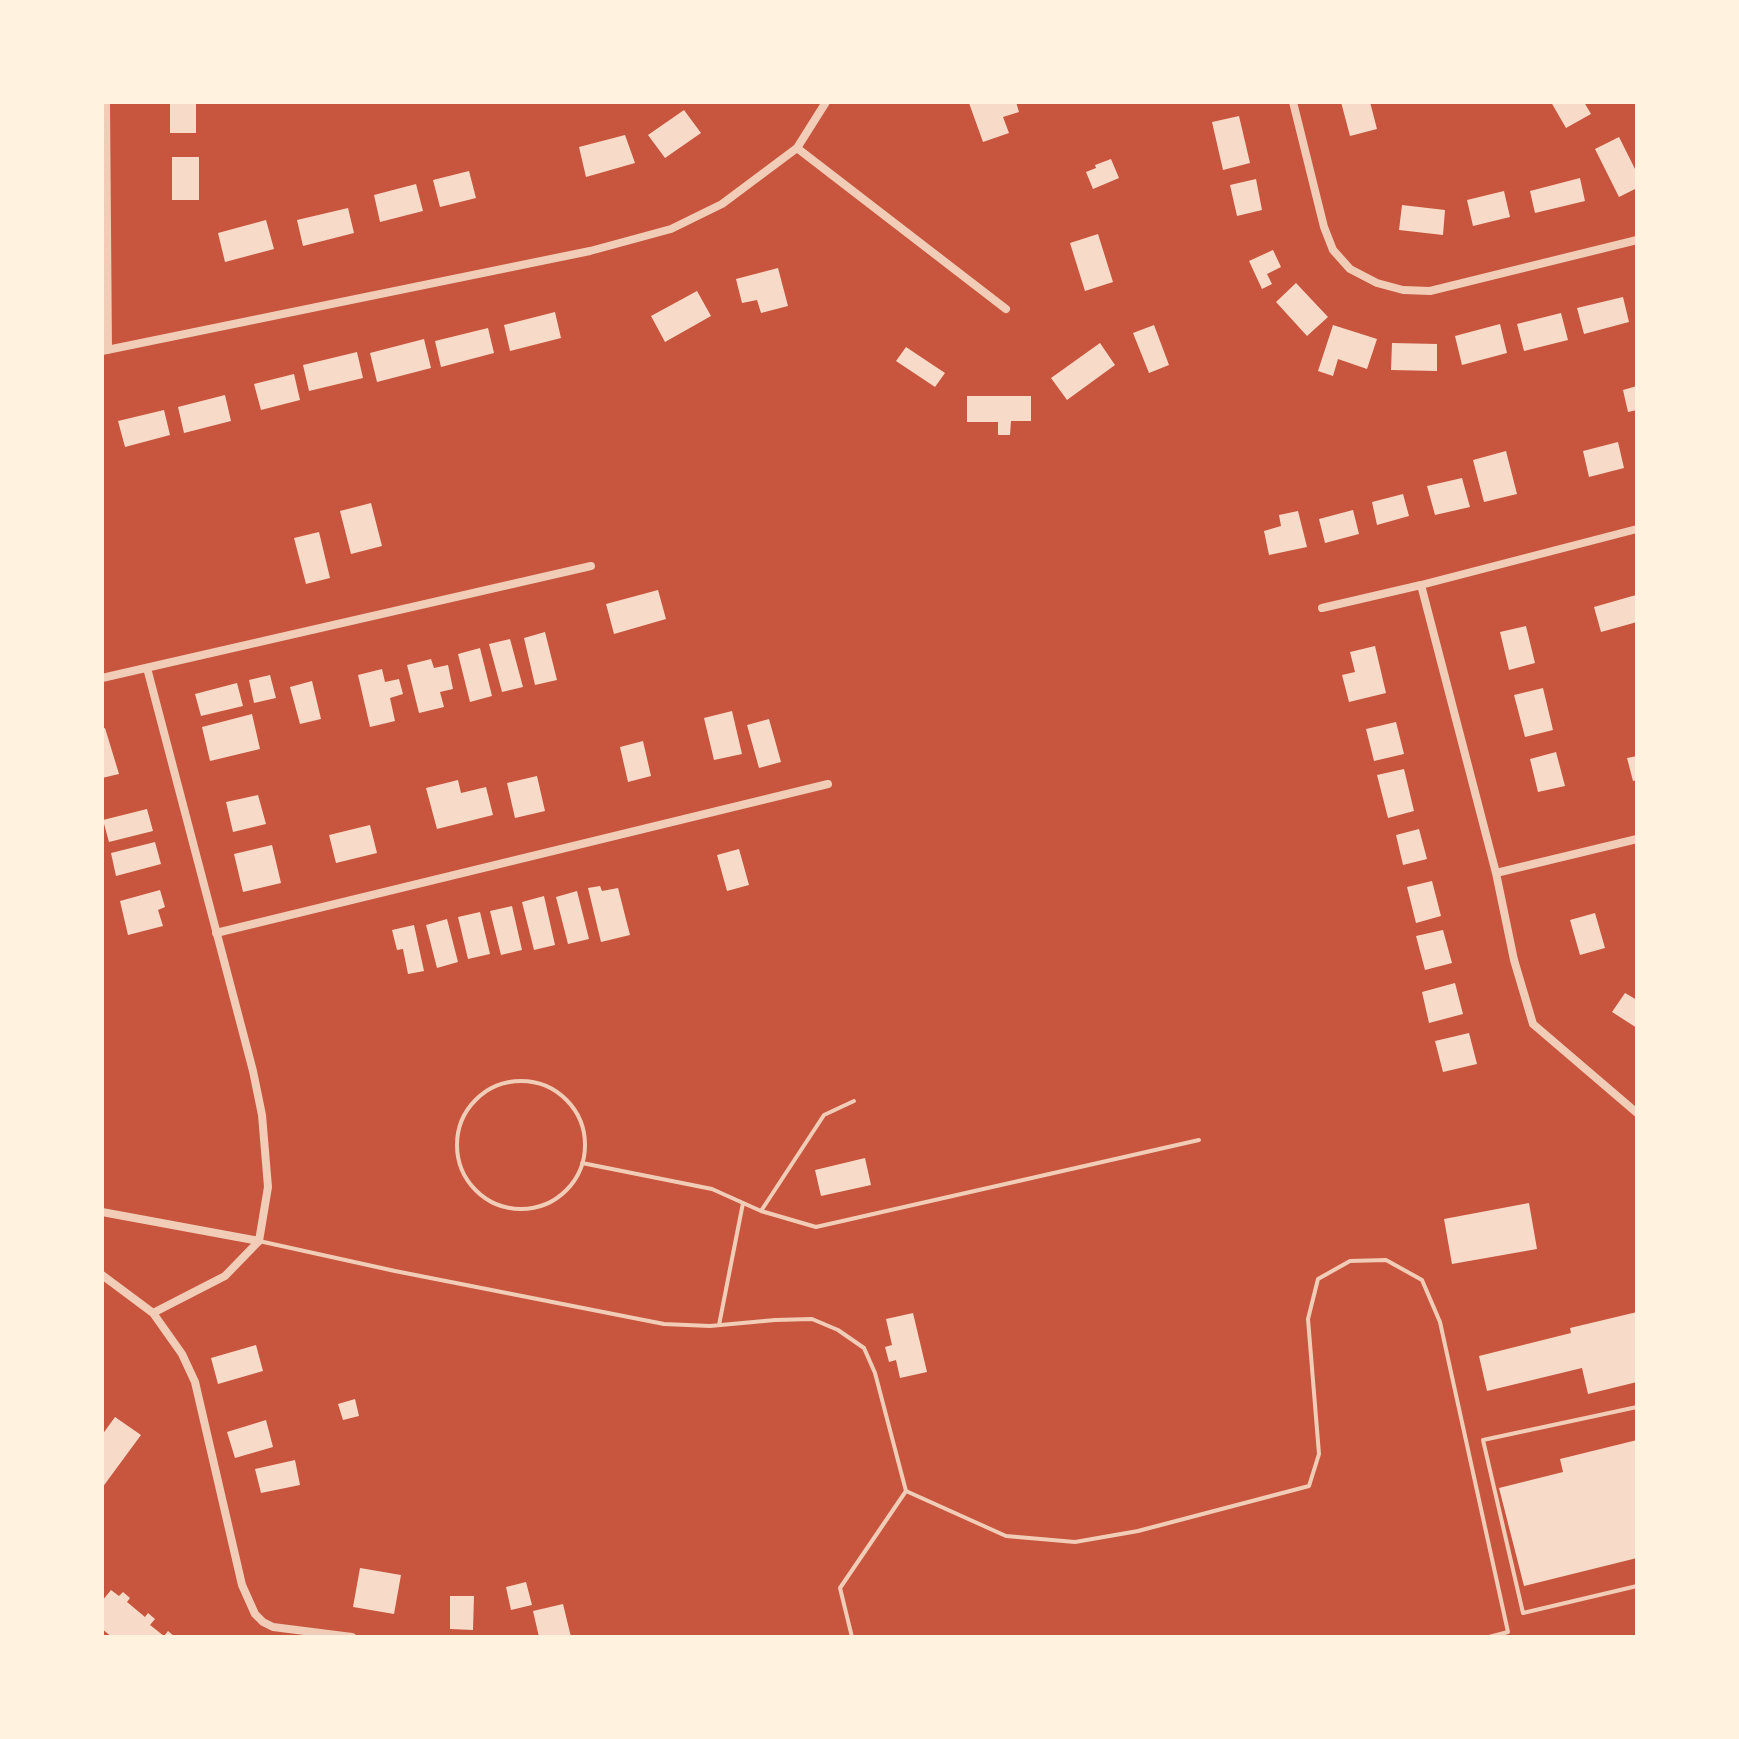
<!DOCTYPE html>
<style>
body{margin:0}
#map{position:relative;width:1739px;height:1739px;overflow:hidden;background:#c8553d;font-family:Lora,serif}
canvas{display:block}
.frame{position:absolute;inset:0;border:104px solid #fff3e0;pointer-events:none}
</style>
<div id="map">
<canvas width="1739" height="1739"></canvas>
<div class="frame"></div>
</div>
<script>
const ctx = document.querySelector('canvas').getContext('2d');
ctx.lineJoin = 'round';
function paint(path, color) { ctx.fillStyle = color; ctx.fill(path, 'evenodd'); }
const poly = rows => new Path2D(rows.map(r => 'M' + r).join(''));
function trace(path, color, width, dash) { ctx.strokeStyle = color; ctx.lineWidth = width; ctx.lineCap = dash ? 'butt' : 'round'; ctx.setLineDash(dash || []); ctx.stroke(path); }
paint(poly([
 [170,102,196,102,196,133,170,133],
 [973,102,1016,102,1019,112,1003,117,1009,133,983,142,969,103],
 [1341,102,1370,102,1377,129,1350,136],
 [1551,102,1584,102,1591,114,1566,128],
 [684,110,701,133,665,158,648,135],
 [1239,116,1250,163,1223,170,1212,122],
 [625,135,635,163,586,177,579,147],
 [1619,137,1637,173,1637,188,1619,197,1595,149],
 [172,157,199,157,199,200,172,200],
 [1111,159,1119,178,1093,189,1086,172,1096,168,1095,165],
 [469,171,476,198,440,207,433,180],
 [1580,178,1585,201,1535,213,1530,191],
 [1256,179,1262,210,1237,216,1230,185],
 [416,184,423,211,380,222,374,195],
 [1504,191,1510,217,1473,226,1467,200],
 [1402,205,1445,210,1443,235,1399,230],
 [348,208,354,233,303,246,297,220],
 [266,220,274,249,225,262,218,233],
 [1098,234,1113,282,1085,291,1070,243],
 [1273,250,1281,267,1267,274,1272,284,1262,289,1249,261],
 [778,268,788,306,761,313,757,300,742,303,736,279],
 [1296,283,1328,317,1307,336,1276,302],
 [697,291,711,316,665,342,651,316],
 [1623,297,1629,322,1584,334,1577,308],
 [555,312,561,338,510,351,504,325],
 [1561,313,1568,340,1524,351,1517,324],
 [1500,324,1507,353,1462,365,1455,336],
 [1154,325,1169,365,1149,373,1133,333],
 [1333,325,1377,339,1367,369,1338,359,1333,376,1318,371],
 [488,328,494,353,441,367,435,341],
 [424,339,431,368,377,382,370,353],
 [1100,343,1115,365,1067,400,1051,378],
 [1392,343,1437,344,1437,371,1391,370],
 [906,347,945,373,935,387,896,361],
 [357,352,363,378,309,391,303,365],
 [294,374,300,400,261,410,254,384],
 [1637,386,1637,410,1628,412,1623,390],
 [225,395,231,421,184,433,178,407],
 [967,396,1031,396,1031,421,1011,421,1010,435,998,435,998,422,967,422],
 [164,410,170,435,125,447,118,421],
 [1618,442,1624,468,1589,477,1583,451],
 [1506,451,1517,494,1484,502,1473,460],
 [1462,478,1470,507,1435,515,1427,486],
 [1403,494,1409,516,1377,525,1372,502],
 [371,503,382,546,351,554,340,511],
 [1353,510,1359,534,1325,543,1319,519],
 [1298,511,1307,547,1269,555,1264,531,1281,526,1279,515],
 [319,532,330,578,306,584,294,538],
 [658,590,666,619,614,634,606,604],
 [1636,595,1637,622,1601,632,1594,607],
 [1526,626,1535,663,1509,670,1500,632],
 [545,632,557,680,535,685,524,638],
 [510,639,523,687,502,692,489,644],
 [1375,646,1386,693,1349,702,1342,675,1355,672,1350,652],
 [480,648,492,696,470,702,458,654],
 [431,659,434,668,448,665,453,689,440,692,444,707,419,713,407,665],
 [382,669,385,682,399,679,403,694,390,698,395,721,370,727,358,675],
 [270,675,276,698,254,703,249,680],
 [312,681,321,719,300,724,290,687],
 [237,683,243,706,201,716,195,694],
 [1543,688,1553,730,1525,737,1514,695],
 [732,711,742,754,714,760,704,718],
 [252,714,260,749,210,761,202,727],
 [769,719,781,762,759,768,747,725],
 [1396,722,1404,754,1374,761,1366,729],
 [105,728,119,774,102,778,102,729],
 [643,741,651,776,628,782,620,747],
 [1556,752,1565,786,1538,792,1530,759],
 [1637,756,1637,780,1633,781,1627,758],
 [1404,769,1414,811,1388,818,1377,775],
 [537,776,545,811,515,818,507,783],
 [458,780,461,793,486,787,493,815,437,829,426,788],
 [258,795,266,824,233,832,226,802],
 [147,809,153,831,109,842,103,820],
 [370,825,377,853,336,863,329,835],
 [1419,829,1427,859,1403,865,1396,835],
 [155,842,161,864,116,876,111,853],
 [272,845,281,883,243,892,234,854],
 [739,849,749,885,727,891,717,855],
 [1432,881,1441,916,1416,923,1407,887],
 [600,886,602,891,618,888,630,935,601,942,588,888],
 [160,890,165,907,158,910,163,926,128,935,120,901],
 [577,891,589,939,568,944,556,897],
 [544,896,555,945,534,950,522,902],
 [512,906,522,950,501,955,490,911],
 [480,912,490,954,468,959,458,917],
 [1595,913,1605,948,1580,955,1570,920],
 [447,919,458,962,437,968,426,925],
 [414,925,424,971,408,974,403,949,397,950,392,930],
 [1443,930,1452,963,1425,970,1416,936],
 [1455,983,1463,1014,1429,1023,1422,992],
 [1625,993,1637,1000,1637,1028,1612,1012],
 [1469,1033,1477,1064,1443,1072,1435,1041],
 [865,1158,871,1185,821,1196,815,1170],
 [1529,1203,1537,1249,1452,1264,1444,1219],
 [1637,1312,1637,1382,1588,1394,1582,1368,1487,1391,1479,1356,1571,1333,1570,1328],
 [913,1313,927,1372,900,1378,896,1360,889,1362,885,1347,892,1345,886,1319],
 [256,1345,263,1371,218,1384,211,1358],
 [355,1399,359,1416,343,1420,338,1404],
 [115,1417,141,1435,102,1488,102,1435],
 [266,1420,273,1447,235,1458,227,1432],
 [1637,1440,1637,1558,1524,1586,1499,1488,1563,1472,1560,1459],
 [295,1460,300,1485,261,1493,255,1469],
 [360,1568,401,1575,394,1614,353,1607],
 [526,1582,532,1605,511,1610,506,1587],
 [111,1590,119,1596,123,1592,130,1598,127,1602,145,1617,148,1613,155,1619,150,1625,164,1636,168,1631,175,1637,112,1637,102,1629,102,1601],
 [450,1596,474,1596,473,1630,450,1629],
 [563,1604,571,1637,539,1637,533,1611]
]), '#f7dbc8');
trace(poly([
 '457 1145a64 64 0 1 1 128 0a64 64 0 1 1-128 0Z',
 [582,1163,712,1189,761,1211,816,1227,1199,1140],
 [761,1211,824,1115,854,1101],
 [259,1241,395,1271,664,1324,710,1326,775,1320,812,1319,838,1330,864,1348,875,1373,906,1491,1006,1536,1075,1542,1138,1531,1309,1486,1319,1454,1308,1319,1318,1279,1350,1261,1386,1260,1422,1280,1440,1322,1508,1632,1489,1637],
 [719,1325,743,1203],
 [1637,1407,1483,1440,1523,1613,1637,1586],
 [852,1637,840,1588,906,1491]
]), '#f1ccb7', 4);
trace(poly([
 [106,102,108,350],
 [1293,102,1324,227,1333,250,1350,269,1377,283,1403,290,1430,291,1637,240],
 [797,148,1006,309],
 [102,351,590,251,671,229,722,204,797,148,826,102],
 [1421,585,1496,873,1514,960,1533,1024,1637,1113],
 [1322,608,1421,585,1637,529],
 [147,668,253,1071,262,1115,268,1187,259,1241,225,1276,153,1313],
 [102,678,591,566],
 [1496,873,1637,839],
 [216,933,828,784],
 [102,1212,259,1241],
 [102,1275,153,1313,182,1354,195,1382,242,1585,255,1614,263,1622,273,1627,352,1637]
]), '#f1ccb7', 8);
</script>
